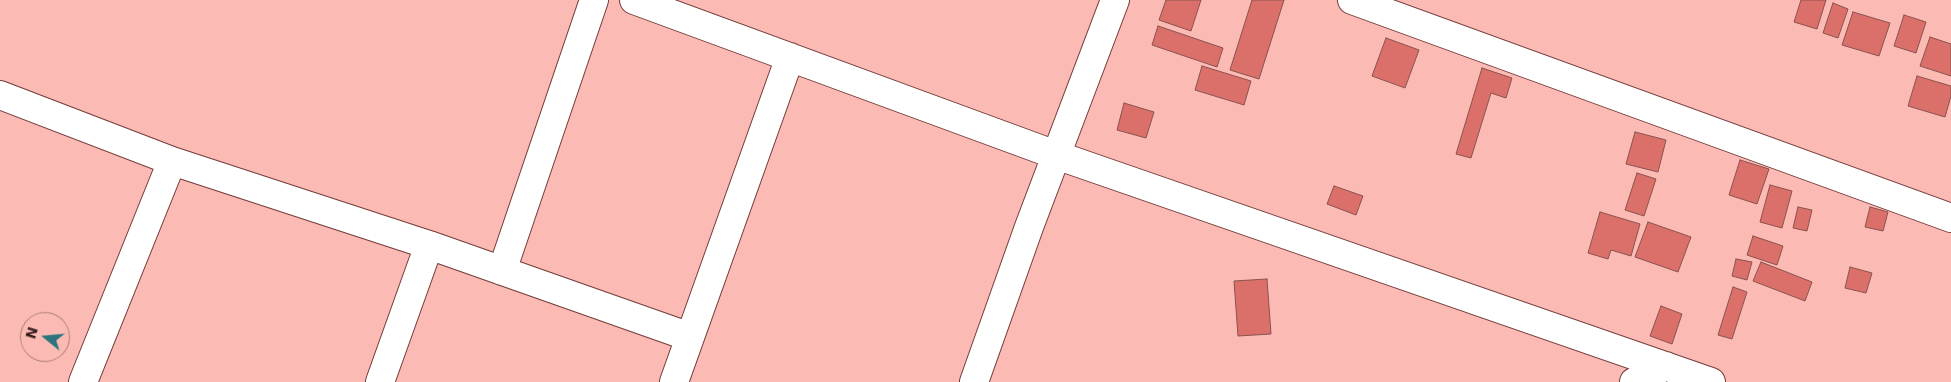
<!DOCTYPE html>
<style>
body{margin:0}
#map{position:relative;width:1951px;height:382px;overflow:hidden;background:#fbbab4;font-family:"DejaVu Sans",sans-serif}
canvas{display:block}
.north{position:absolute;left:20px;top:312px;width:50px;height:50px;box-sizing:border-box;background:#fbbab4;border:1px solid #ad7c77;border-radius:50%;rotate:287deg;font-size:14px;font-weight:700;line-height:20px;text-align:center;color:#371e1c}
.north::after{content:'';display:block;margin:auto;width:18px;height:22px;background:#2c757d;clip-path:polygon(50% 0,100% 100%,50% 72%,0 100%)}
</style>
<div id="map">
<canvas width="1951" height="382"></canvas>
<div class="north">N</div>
</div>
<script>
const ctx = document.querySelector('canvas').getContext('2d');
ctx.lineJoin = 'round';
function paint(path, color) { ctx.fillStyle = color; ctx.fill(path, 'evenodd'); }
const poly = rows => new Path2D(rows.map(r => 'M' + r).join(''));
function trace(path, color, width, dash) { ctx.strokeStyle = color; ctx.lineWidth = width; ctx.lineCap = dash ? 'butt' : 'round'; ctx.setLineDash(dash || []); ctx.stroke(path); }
const building = poly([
 [1166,0,1201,0,1191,31,1159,20,1166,0],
 [1252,0,1284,0,1259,79,1230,70,1252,0],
 [1801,0,1826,0,1817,29,1794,22,1801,0],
 [1833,3,1848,9,1838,38,1823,33,1833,3],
 [1853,12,1890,23,1879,56,1842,45,1853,12],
 [1904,15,1926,22,1916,53,1894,46,1904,15],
 [1158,26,1223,48,1217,67,1152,45,1158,26],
 [1930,37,1951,44,1951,76,1920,66,1930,37],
 [1386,38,1419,50,1405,88,1372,76,1386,38],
 [1202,66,1251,81,1244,105,1195,90,1202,66],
 [1482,68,1512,78,1506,98,1491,93,1471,158,1456,154,1482,68],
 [1917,76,1951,86,1951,96,1945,117,1908,106,1917,76],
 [1124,103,1154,112,1146,138,1117,130,1124,103],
 [1635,132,1666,140,1658,172,1626,164,1635,132],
 [1740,160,1769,169,1757,204,1729,195,1740,160],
 [1637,173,1656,179,1644,216,1625,210,1637,173],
 [1770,185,1792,191,1782,228,1760,222,1770,185],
 [1334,186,1363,196,1356,215,1327,204,1334,186],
 [1798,207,1812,210,1807,231,1793,228,1798,207],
 [1870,207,1888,212,1883,231,1865,227,1870,207],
 [1600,212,1640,224,1631,256,1611,250,1608,259,1588,253,1600,212],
 [1648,222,1691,237,1678,272,1635,257,1648,222],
 [1753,236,1783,246,1777,265,1747,255,1753,236],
 [1736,259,1752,262,1747,280,1732,276,1736,259],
 [1761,262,1812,282,1805,301,1753,281,1761,262],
 [1850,267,1872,273,1866,293,1845,288,1850,267],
 [1267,279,1271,334,1238,336,1234,281,1267,279],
 [1733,287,1747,292,1732,339,1718,335,1733,287],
 [1661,306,1682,314,1672,344,1650,336,1661,306]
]);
paint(building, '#db706a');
trace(building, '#8a524e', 1);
const minor = poly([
 [634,0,1056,155,1711,382],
 [1352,0,1951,218],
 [0,95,172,161,429,245,690,337],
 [502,271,594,0],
 [83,382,172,161],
 [380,382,429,245],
 [674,382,790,57],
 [974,382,1029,227,1115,0],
 [1634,382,1666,366]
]);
trace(minor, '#733c39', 30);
trace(minor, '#fff', 28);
</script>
